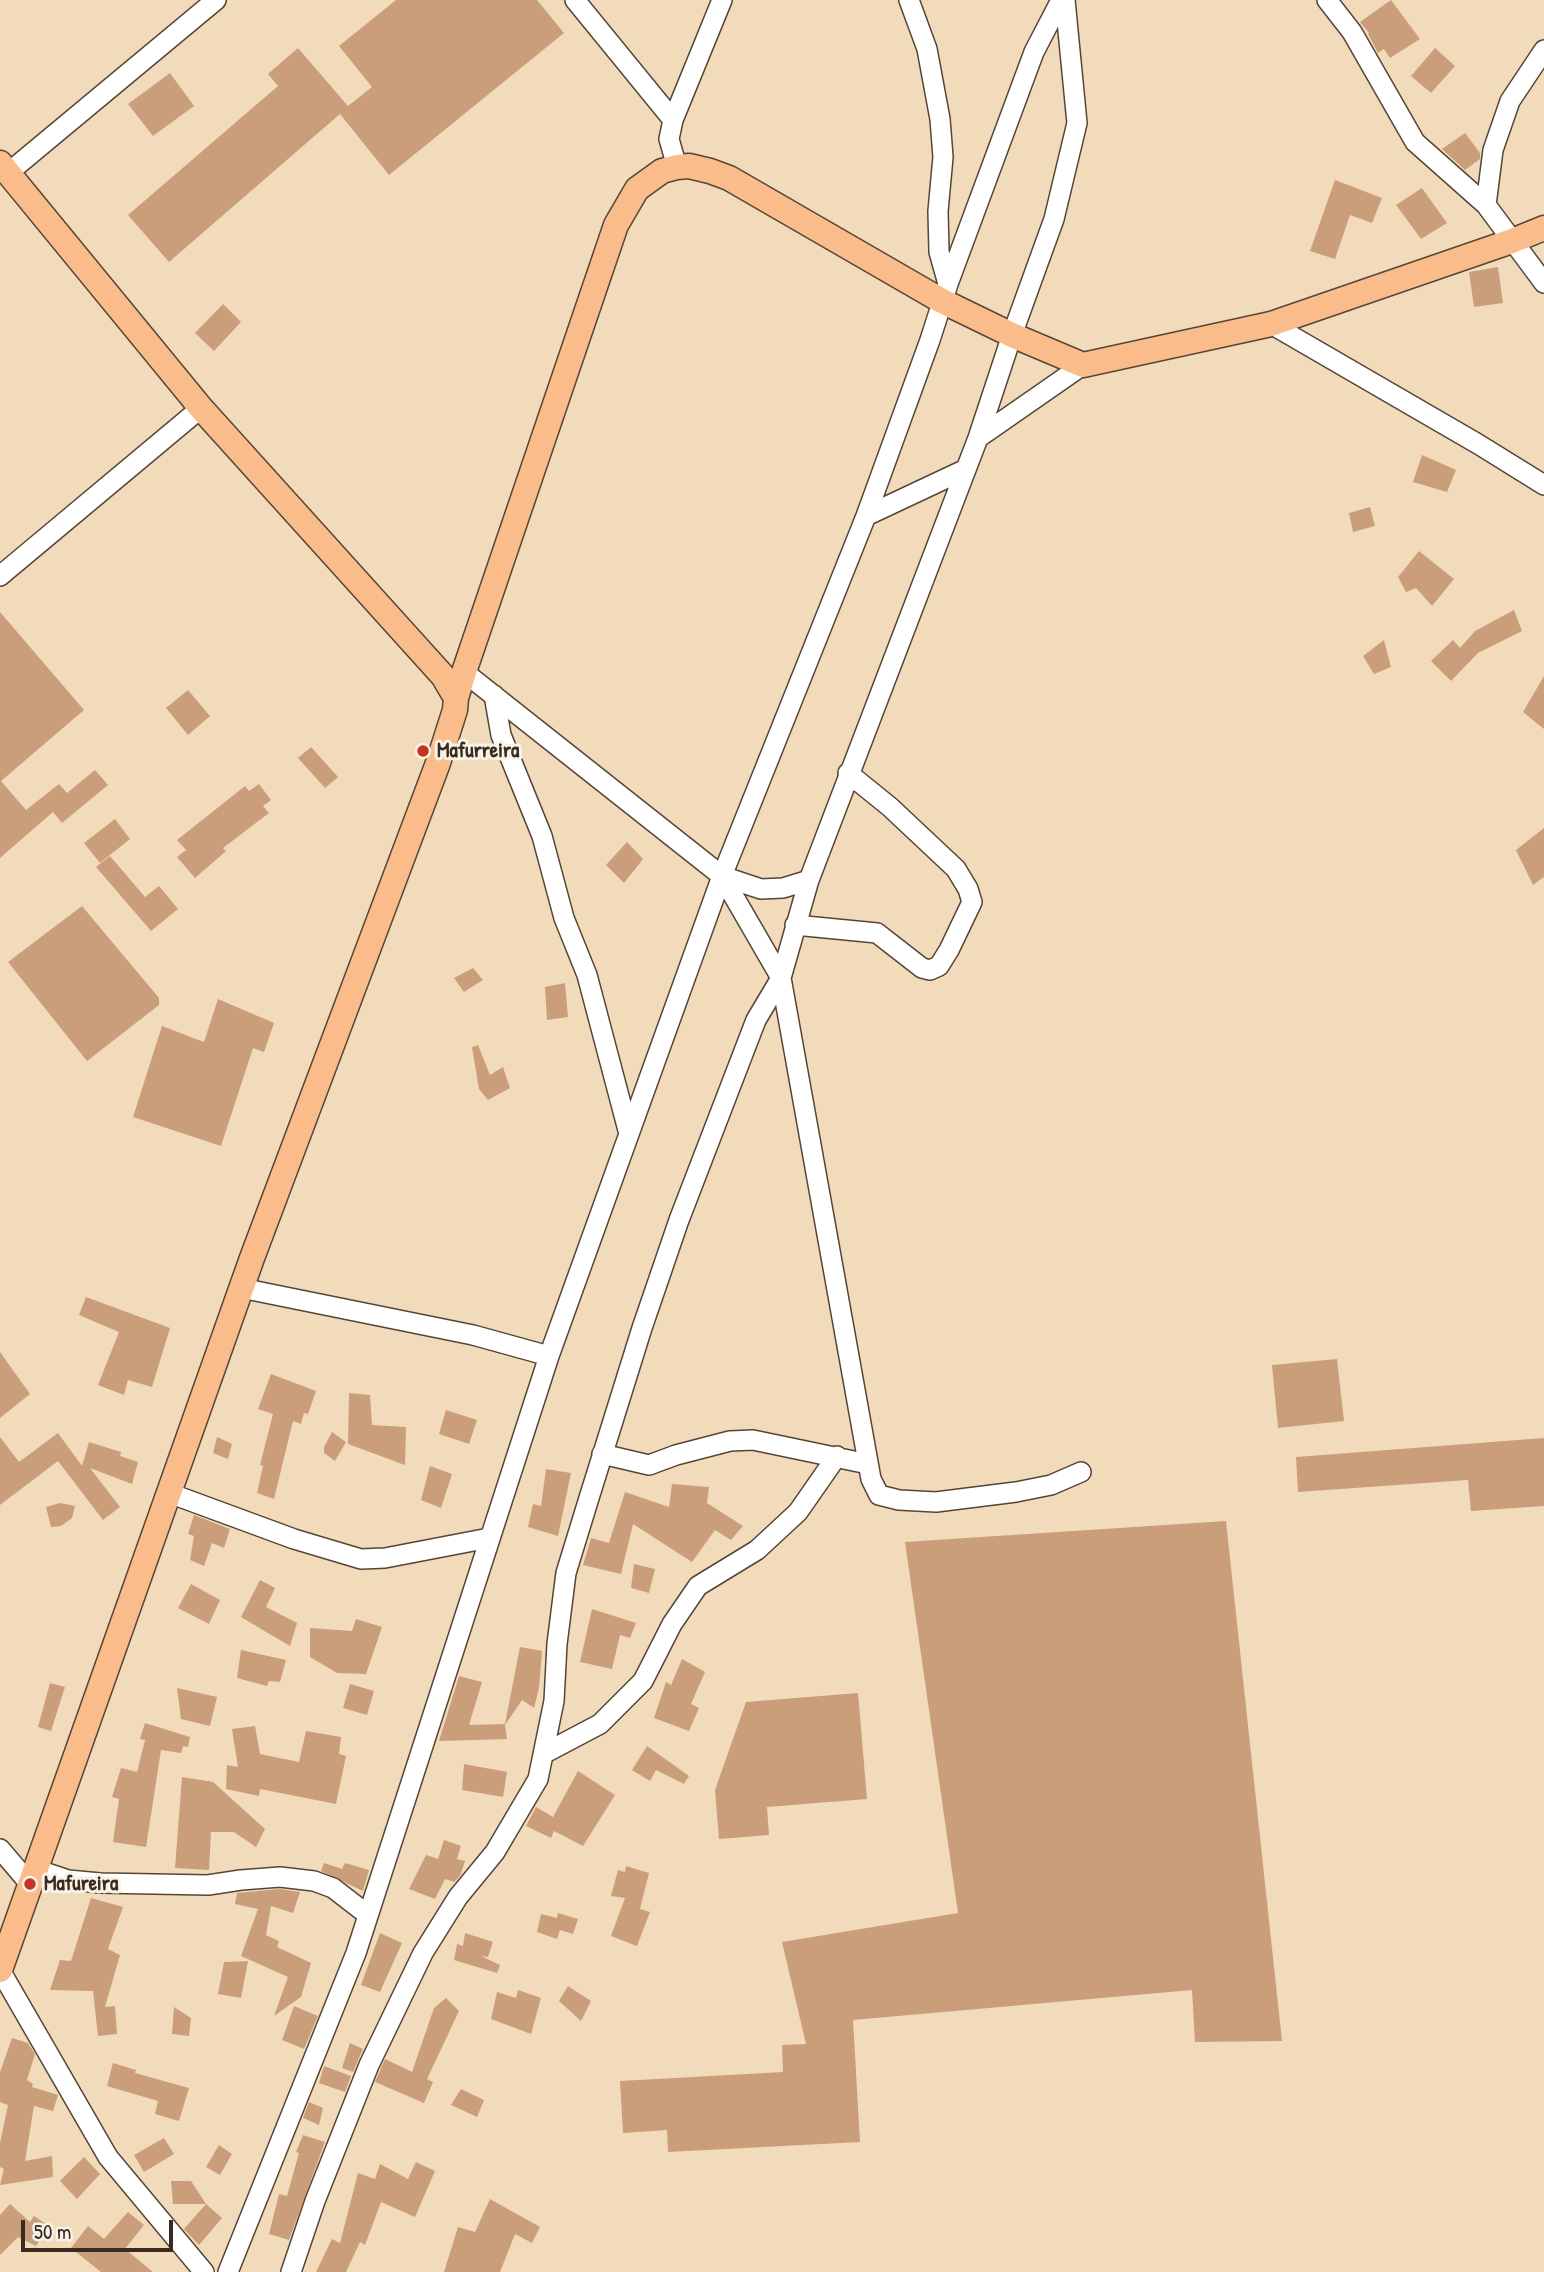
<!DOCTYPE html>
<style>
body{margin:0}
#map{position:relative;width:1544px;height:2272px;overflow:hidden;background:#f1dbbb;font-family:"Patrick Hand",sans-serif}
canvas{display:block}
.scale{position:absolute;left:21px;top:2220px;width:152px;height:32px;box-sizing:border-box;border:4px solid #3b2a1e;border-top:0;padding-left:9px;font-size:21px;line-height:24px;white-space:nowrap;color:#3b2a1e;-webkit-text-stroke:5px #f7f3e8;paint-order:stroke}
</style>
<div id="map">
<canvas width="1544" height="2272"></canvas>
<div class="scale">50 m</div>
</div>
<script>
const ctx = document.querySelector('canvas').getContext('2d');
ctx.lineJoin = 'round';
function paint(path, color) { ctx.fillStyle = color; ctx.fill(path, 'evenodd'); }
const poly = rows => new Path2D(rows.map(r => 'M' + r).join(''));
function trace(path, color, width, dash) { ctx.strokeStyle = color; ctx.lineWidth = width; ctx.lineCap = dash ? 'butt' : 'round'; ctx.setLineDash(dash || []); ctx.stroke(path); }
function label(font, color, halo, rows, align = 'center') {
  ctx.font = font + ' "Patrick Hand",sans-serif'; ctx.lineWidth = 6; ctx.setLineDash([]); ctx.textBaseline = 'middle'; ctx.strokeStyle = halo; ctx.fillStyle = color; for (const [text, x, y, turn = 0] of rows) {
    ctx.save(); ctx.translate(x, y); ctx.rotate((+turn || 0) * Math.PI / 180); ctx.textAlign = isNaN(turn) ? turn : align; if (halo) ctx.strokeText(text, 0, 0); ctx.fillText(text, 0, 0); ctx.restore();
  }
}
paint(poly([
 [396,0,537,0,564,33,389,175,340,114,169,262,128,215,278,86,268,74,298,48,348,106,372,87,339,46],
 [1391,0,1420,39,1390,58,1384,49,1378,53,1368,34,1369,33,1360,22],
 [1435,48,1455,66,1431,93,1411,76],
 [170,73,194,106,153,136,128,104],
 [1465,133,1480,153,1480,159,1465,170,1442,149],
 [1335,180,1382,198,1372,223,1350,215,1335,259,1310,251],
 [1422,188,1447,223,1421,239,1396,205],
 [1498,267,1503,303,1474,307,1469,272],
 [223,304,241,322,214,351,195,333],
 [1422,455,1456,470,1447,492,1413,482],
 [1370,507,1375,526,1353,532,1349,513],
 [1419,551,1454,579,1432,606,1416,588,1406,592,1398,577],
 [1514,610,1522,631,1478,653,1451,681,1431,661,1453,640,1460,648,1475,631],
 [0,612,84,710,1,781,26,810,59,784,67,793,95,770,108,785,62,823,53,812,0,858],
 [1384,640,1391,667,1374,674,1363,656],
 [1544,676,1544,729,1523,712],
 [188,690,210,716,188,735,166,708],
 [311,747,338,777,325,788,298,758],
 [259,784,271,800,263,806,269,813,223,848,226,851,195,878,177,857,186,850,177,840,245,786,249,791],
 [115,819,130,839,100,863,84,843],
 [1544,828,1544,877,1533,885,1516,850],
 [627,842,643,859,624,883,606,865],
 [110,856,145,897,159,886,178,909,151,931,96,867],
 [82,906,159,998,159,1005,87,1061,8,962],
 [473,968,483,980,464,992,454,978],
 [565,983,568,1017,547,1020,545,987],
 [218,999,274,1023,264,1052,253,1048,221,1146,133,1117,162,1026,204,1042],
 [478,1045,490,1075,503,1067,510,1088,488,1100,479,1089,472,1047],
 [86,1297,170,1328,152,1387,128,1380,124,1395,98,1385,119,1332,79,1315],
 [0,1352,30,1394,0,1418],
 [1337,1359,1344,1421,1278,1428,1272,1365],
 [271,1374,316,1391,308,1414,304,1413,301,1424,293,1421,274,1499,257,1493,263,1466,260,1465,273,1414,258,1409],
 [349,1393,370,1395,372,1425,406,1427,405,1465,348,1444],
 [446,1410,477,1420,469,1444,439,1434],
 [332,1432,346,1442,335,1461,324,1453,324,1447],
 [58,1433,82,1466,89,1442,121,1452,120,1456,138,1462,132,1484,90,1468,120,1507,103,1520,58,1461,0,1505,0,1437,19,1462],
 [217,1437,232,1444,228,1459,213,1453],
 [1544,1438,1544,1506,1471,1511,1468,1480,1298,1492,1296,1457],
 [430,1466,452,1474,441,1508,421,1500],
 [546,1469,571,1473,558,1536,528,1527,533,1504,541,1506],
 [672,1484,709,1487,707,1503,743,1526,731,1540,715,1530,692,1562,633,1524,621,1574,583,1565,591,1538,609,1543,625,1492,669,1507],
 [60,1503,75,1506,72,1518,61,1526,51,1527,46,1507],
 [194,1515,230,1529,224,1548,212,1543,204,1566,190,1560,194,1536,188,1534],
 [1226,1521,1282,2041,1195,2042,1192,1990,853,2020,860,2142,668,2152,667,2130,623,2133,620,2081,783,2072,782,2045,806,2044,782,1942,958,1913,905,1542],
 [634,1564,655,1569,649,1593,631,1588],
 [260,1580,275,1588,266,1607,297,1623,290,1646,241,1617],
 [191,1584,220,1600,209,1624,178,1608],
 [592,1609,636,1623,630,1638,620,1635,612,1669,580,1662],
 [356,1619,382,1627,366,1674,337,1673,310,1657,310,1628,352,1631],
 [520,1647,542,1651,539,1688,534,1708,522,1700,505,1725,507,1739,439,1741,459,1676,482,1682,469,1725,505,1724],
 [241,1650,286,1660,280,1682,269,1681,267,1686,237,1678],
 [682,1659,705,1672,691,1704,699,1708,689,1731,654,1718,666,1682,671,1685],
 [50,1683,65,1687,51,1731,38,1727],
 [350,1684,374,1691,367,1715,343,1708],
 [177,1688,217,1697,210,1726,181,1719],
 [858,1693,867,1799,767,1807,769,1835,719,1839,715,1790,746,1702],
 [145,1723,190,1737,188,1747,183,1746,181,1753,161,1750,146,1847,113,1842,119,1799,112,1797,121,1768,137,1772,145,1740,140,1739],
 [255,1726,260,1754,299,1762,306,1731,341,1737,339,1754,346,1756,336,1804,260,1789,259,1796,226,1789,227,1765,238,1767,232,1729],
 [647,1746,689,1776,684,1784,656,1770,650,1781,632,1770],
 [464,1764,507,1772,503,1797,462,1790],
 [578,1771,615,1795,583,1846,554,1831,551,1838,526,1826,536,1807,553,1817],
 [182,1777,213,1782,265,1829,256,1847,234,1832,211,1832,209,1870,175,1868],
 [444,1840,461,1846,457,1859,465,1861,460,1876,454,1882,445,1879,435,1899,409,1889,426,1855,438,1859],
 [324,1863,342,1869,345,1863,369,1870,363,1891,321,1871],
 [626,1866,649,1873,640,1909,650,1912,637,1946,611,1936,625,1898,611,1896,618,1870,625,1872],
 [280,1889,300,1892,293,1913,271,1906,266,1935,279,1941,277,1947,311,1963,301,1997,274,2016,288,1977,241,1956,258,1909,235,1904,237,1893],
 [91,1898,123,1907,108,1949,120,1955,105,2007,115,2006,117,2034,98,2036,93,1991,50,1990,60,1960,71,1961],
 [558,1913,578,1919,573,1934,560,1930,557,1939,537,1932,541,1914,557,1918],
 [380,1933,402,1943,380,1992,361,1985],
 [465,1933,493,1942,488,1957,481,1956,500,1965,497,1973,454,1960,457,1944,463,1946],
 [248,1961,241,1998,218,1994,224,1962],
 [568,1986,591,2001,581,2021,559,2001],
 [518,1990,541,1998,531,2034,491,2019,497,1992,516,1998],
 [446,1998,459,2011,427,2079,433,2082,424,2103,375,2082,385,2059,412,2072,434,2008],
 [294,2006,318,2016,304,2049,282,2040],
 [174,2007,191,2018,189,2036,172,2034],
 [12,2038,28,2043,35,2054,27,2080,33,2084,32,2087,58,2095,53,2111,34,2106,25,2161,52,2156,53,2177,0,2185,4,2169,0,2167,0,2143,8,2105,0,2102,0,2072],
 [350,2043,363,2049,353,2072,342,2068],
 [113,2063,136,2070,135,2073,189,2088,179,2121,155,2114,158,2101,107,2086],
 [324,2066,351,2076,345,2092,319,2083],
 [461,2089,484,2100,477,2117,451,2105],
 [309,2102,323,2108,319,2125,303,2118],
 [303,2135,325,2142,289,2240,269,2234,279,2194,287,2196,299,2153,296,2152],
 [164,2138,174,2154,144,2172,134,2155],
 [219,2145,232,2154,220,2175,206,2167],
 [84,2157,100,2174,77,2199,60,2181],
 [416,2162,435,2171,415,2217,381,2202,365,2245,360,2242,346,2272,316,2272,332,2239,340,2243,358,2173,375,2179,380,2164,408,2179],
 [171,2181,191,2181,206,2204,173,2204],
 [490,2199,540,2227,532,2243,515,2234,500,2272,444,2272,458,2227,475,2232],
 [10,2204,30,2222,34,2216,49,2226,36,2246,18,2237,0,2255,0,2215],
 [206,2204,222,2218,199,2245,184,2229],
 [128,2212,144,2225,125,2249,153,2272,101,2272,71,2248,88,2226,104,2239]
]), '#cb9e7b');
const minor = poly([
 [575,0,673,120],
 [909,0,927,49,940,119,943,157,938,211,939,252,948,284],
 [1327,0,1352,32,1415,142,1486,205,1544,283],
 [677,167,669,139,673,120,722,0],
 [8,173,216,0],
 [1486,205,1493,150,1510,101,1544,50],
 [1271,324,1478,444,1544,485],
 [978,438,1012,335,1054,219,1077,123,1065,0],
 [866,516,966,469],
 [0,576,201,408],
 [464,672,722,876,761,889,783,888,809,880],
 [494,695,501,735,542,836,564,918,587,975,629,1134],
 [795,925,877,933,922,968,930,970,939,966,949,950,972,902,968,889,956,869,890,807,848,773],
 [241,1288,473,1335,549,1356],
 [602,1454,649,1465,676,1455,730,1441,753,1440,868,1464],
 [1081,1472,1051,1485,1016,1492,936,1502,899,1500,879,1495,871,1479,781,978,809,880,978,438,1083,365],
 [169,1493,294,1539,361,1559,385,1558,489,1538],
 [545,1753,600,1724,643,1681,672,1624,698,1586,757,1550,798,1512,837,1456],
 [0,1849,30,1884],
 [35,1869,68,1880,100,1883,208,1885,241,1880,280,1877,314,1881,333,1888,368,1915],
 [0,1970,108,2157,204,2272],
 [228,2272,356,1953,549,1356,722,876,866,516,930,340,948,284,1034,52,1061,0],
 [291,2272,315,2201,369,2065,423,1953,458,1897,495,1852,538,1779,554,1701,557,1644,566,1573,589,1498,642,1328,679,1220,756,1020,781,978,722,876]
]);
const major = poly([
 [0,163,201,408,443,676,456,698],
 [0,1970,252,1258,438,763,455,710,456,698,464,672,616,225,637,189,662,171,677,167,689,166,710,171,729,178,942,301,1012,335,1083,365,1271,324,1512,241,1544,228]
]);
trace(minor, '#564536', 22);
trace(major, '#564536', 27);
trace(minor, '#fff', 19);
trace(major, '#fabc8b', 24);
for (const [x, y, r, color] of [
 [423,751,7,"#c8321e"],
 [30,1884,7,"#c8321e"]
]) { const dot = new Path2D(); dot.arc(x, y, r, 0, 2 * Math.PI); ctx.fillStyle = color; ctx.fill(dot); trace(dot, '#f7f3e8', 2.5); }
label('bold 21px', '#3b2a1e', '#f7f3e8', [
 ["Mafurreira",437,751],
 ["Mafureira",44,1884]
], 'left');
</script>
